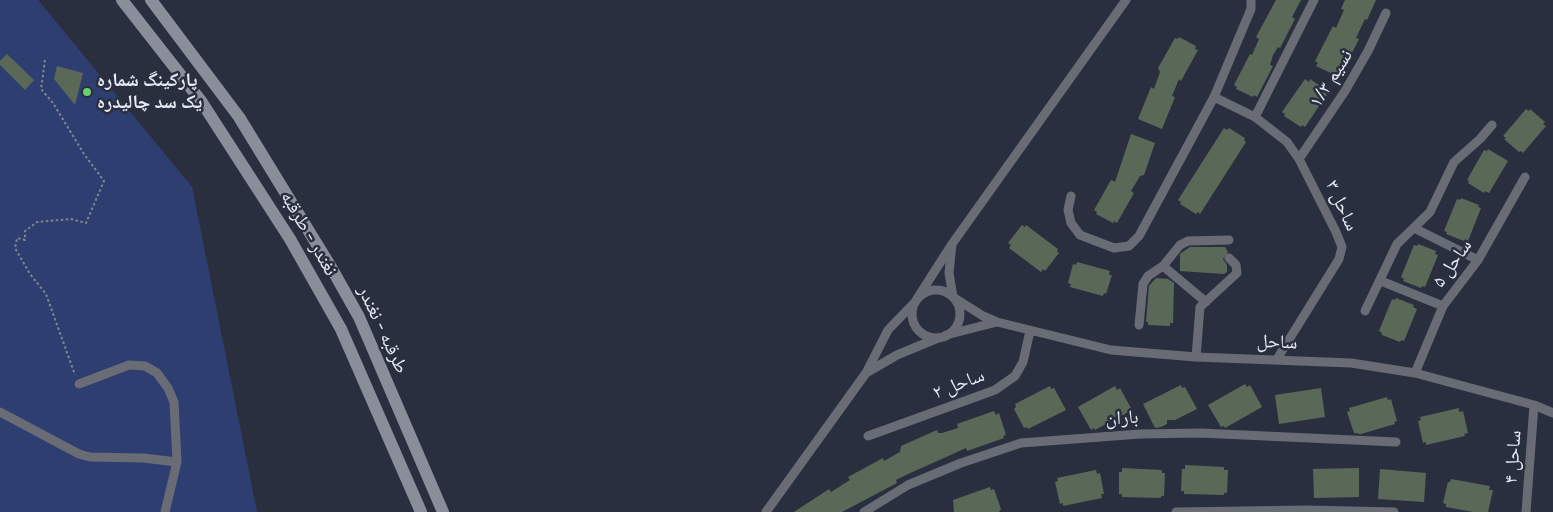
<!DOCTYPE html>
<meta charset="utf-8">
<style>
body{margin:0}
canvas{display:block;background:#2a2f3f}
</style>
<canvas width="1553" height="512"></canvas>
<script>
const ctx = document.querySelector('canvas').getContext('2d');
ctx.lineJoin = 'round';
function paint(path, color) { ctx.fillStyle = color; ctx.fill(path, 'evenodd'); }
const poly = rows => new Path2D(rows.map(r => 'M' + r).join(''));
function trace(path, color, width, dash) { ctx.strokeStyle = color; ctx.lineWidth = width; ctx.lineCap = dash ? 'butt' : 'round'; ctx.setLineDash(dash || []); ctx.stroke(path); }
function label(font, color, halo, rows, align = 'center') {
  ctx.font = font + ' "Titillium Web","Noto Naskh Arabic",sans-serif'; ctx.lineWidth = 5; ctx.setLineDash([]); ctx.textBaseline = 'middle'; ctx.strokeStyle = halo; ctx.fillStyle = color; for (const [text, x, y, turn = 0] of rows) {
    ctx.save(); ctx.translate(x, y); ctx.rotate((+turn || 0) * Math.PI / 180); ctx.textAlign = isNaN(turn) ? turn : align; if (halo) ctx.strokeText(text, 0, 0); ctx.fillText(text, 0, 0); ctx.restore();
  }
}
paint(poly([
 [0,0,38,0,192,187,257,512,0,512]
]), '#2f3e71');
paint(poly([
 [1276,0,1301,0,1292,17,1295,19,1280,48,1278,47,1273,55,1270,65,1273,66,1257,97,1254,95,1253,97,1236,89,1237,87,1234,85,1250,54,1252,55,1259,39,1256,37],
 [1345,0,1376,0,1367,20,1365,19,1356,38,1359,39,1341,74,1338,73,1337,76,1316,66,1318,63,1315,61,1333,26,1336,28,1344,10,1341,9],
 [1179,37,1196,46,1195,49,1198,50,1181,81,1179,79,1172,96,1175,97,1162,129,1138,119,1151,87,1154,89,1160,72,1158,68,1175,38,1178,39],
 [7,54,34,80,25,90,0,65,0,61],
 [57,66,83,73,75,105,54,79],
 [1305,79,1309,82,1310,79,1326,90,1324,92,1327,94,1305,127,1302,125,1301,127,1284,116,1285,114,1282,112],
 [1526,109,1529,111,1530,109,1545,122,1543,124,1546,126,1523,153,1521,151,1519,152,1504,139,1506,138,1503,136],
 [1224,128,1227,130,1229,128,1245,138,1244,140,1246,142,1200,214,1198,212,1196,214,1180,204,1181,202,1178,200],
 [1131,134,1155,143,1144,175,1140,176,1131,191,1134,193,1117,223,1114,221,1113,223,1096,214,1097,212,1094,210,1111,180,1115,182],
 [1488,149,1508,161,1489,193,1485,191,1484,193,1468,183,1469,181,1467,180,1484,150,1487,151],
 [1461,198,1479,205,1478,207,1481,208,1468,241,1465,239,1464,241,1446,234,1447,232,1444,231,1457,199,1460,200],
 [1022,225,1025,227,1026,225,1058,249,1057,251,1059,253,1045,271,1043,269,1041,272,1009,248,1011,245,1008,243],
 [1418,244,1436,251,1435,254,1438,255,1425,287,1422,286,1421,288,1403,281,1404,279,1401,277,1414,245,1417,246],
 [1190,247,1225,247,1228,252,1223,259,1227,265,1227,272,1224,274,1180,271,1180,254],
 [1077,262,1110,271,1109,275,1112,275,1106,294,1104,293,1103,296,1070,287,1071,284,1068,283,1073,264,1076,265],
 [1156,278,1168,279,1174,283,1173,323,1170,323,1170,326,1148,325,1148,322,1146,322,1149,286],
 [1396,298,1414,305,1413,307,1417,309,1404,341,1401,340,1400,342,1382,335,1382,333,1379,331,1392,299,1395,300],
 [1245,384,1247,387,1250,385,1262,407,1225,428,1224,426,1221,427,1208,405],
 [1181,385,1182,388,1185,387,1197,409,1175,420,1167,420,1167,424,1161,427,1155,428,1143,404],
 [1050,386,1051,389,1054,388,1066,410,1028,429,1027,427,1024,428,1014,409,1016,407,1015,404],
 [1115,386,1117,390,1120,388,1132,410,1095,430,1094,428,1091,430,1078,407],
 [1321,388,1325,417,1279,424,1275,395],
 [1387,397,1388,400,1391,399,1397,421,1394,422,1395,424,1361,434,1354,433,1347,412,1350,411,1349,408],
 [1459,408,1459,412,1463,411,1468,433,1464,434,1465,436,1426,445,1426,442,1423,443,1418,421,1421,420,1420,417],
 [994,411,996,415,999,413,1006,435,1003,436,1004,438,967,451,966,448,906,475,896,480,897,483,842,512,794,512,829,489,831,492,850,480,848,477,883,458,884,461,900,452,901,446,937,430,938,433,942,433,958,428,957,424],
 [1185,465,1224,467,1224,470,1228,470,1227,493,1224,493,1224,495,1184,494,1184,491,1181,491,1182,469,1185,469],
 [1122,468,1162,470,1162,473,1165,473,1164,496,1161,496,1161,498,1122,497,1122,494,1119,494,1119,472,1122,472],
 [1359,468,1359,497,1314,498,1313,469],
 [1380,469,1426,473,1424,502,1378,499],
 [1096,470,1097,474,1100,473,1104,494,1101,494,1102,498,1063,506,1063,503,1060,504,1055,482,1058,481,1057,478],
 [1451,479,1490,486,1489,490,1493,490,1488,512,1473,512,1446,507,1446,504,1443,503,1448,482,1450,482],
 [990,487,991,490,994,489,1001,509,999,512,954,512,953,500]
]), '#5a6858');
trace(poly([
 [45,60,41,89,53,103,84,154,104,181,86,223,71,219,37,222,25,231,25,240,17,238,15,248,30,274,46,294,75,375]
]), '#808592', 2, [2.5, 2.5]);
trace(poly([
 [1214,97,1255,117,1287,142,1299,159,1336,232,1342,247,1339,259,1277,359],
 [1255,117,1314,0],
 [1299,159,1345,91,1368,51,1386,13],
 [1071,196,1068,210,1071,223,1080,235,1114,248,1129,246,1139,236,1214,97,1251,9,1251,0],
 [1414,228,1478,260],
 [952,244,1126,0],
 [1163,266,1206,302],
 [1381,281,1443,306],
 '912 314a24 24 0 1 1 48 0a24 24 0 1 1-48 0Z',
 [1365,311,1397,244,1430,212,1454,162,1480,139,1492,125],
 [997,322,1111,350,1196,357,1351,363,1415,373,1534,405,1553,413],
 [1139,325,1143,284,1148,276,1163,266,1180,245,1188,241,1229,240],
 [1196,357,1200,307,1237,273,1236,265,1229,258],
 [866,373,897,355,938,338],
 [1415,373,1443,306,1478,260,1525,177],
 [79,384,129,365,145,366,157,373,168,388,174,402,177,462,165,512],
 [0,412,79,454,90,457,143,458,177,462],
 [868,436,995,390,1015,376,1023,362,1030,331],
 [766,512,866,373,888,330,915,302,952,244,949,273,953,297,983,316,997,322,946,335],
 [864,512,908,485,961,463,1021,443,1140,434,1200,433,1396,442],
 [1176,512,1308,510,1394,512],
 [1526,512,1534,405]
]), '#696c75', 9);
trace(poly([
 [122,0,201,101,290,239,341,329,421,512],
 [151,0,239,117,332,269,359,317,443,512]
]), '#8a8e9b', 12);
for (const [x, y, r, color] of [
 [87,92,5,"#68d465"]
]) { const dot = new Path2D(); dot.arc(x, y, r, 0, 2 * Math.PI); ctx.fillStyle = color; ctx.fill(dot); trace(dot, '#2a2f3f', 2); }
label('19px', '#e6eaf4', '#2a2f3f', [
 ["نسیم ۱/۳",1332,79,-58],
 ["ساحل ۳",1341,206,65],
 ["نغندر - طرقبه",308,234,60],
 ["ساحل ۵",1453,264,-55],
 ["طرقبه - نغندر",382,330,65],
 ["ساحل",1277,343,2],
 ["ساحل ۲",959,385,-21],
 ["باران",1122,419,-3],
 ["ساحل ۴",1514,457,-86]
]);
label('bold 19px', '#e6eaf4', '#2a2f3f', [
 ["پارکینگ شماره",97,81],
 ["یک سد چالیدره",97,103]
], 'left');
</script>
